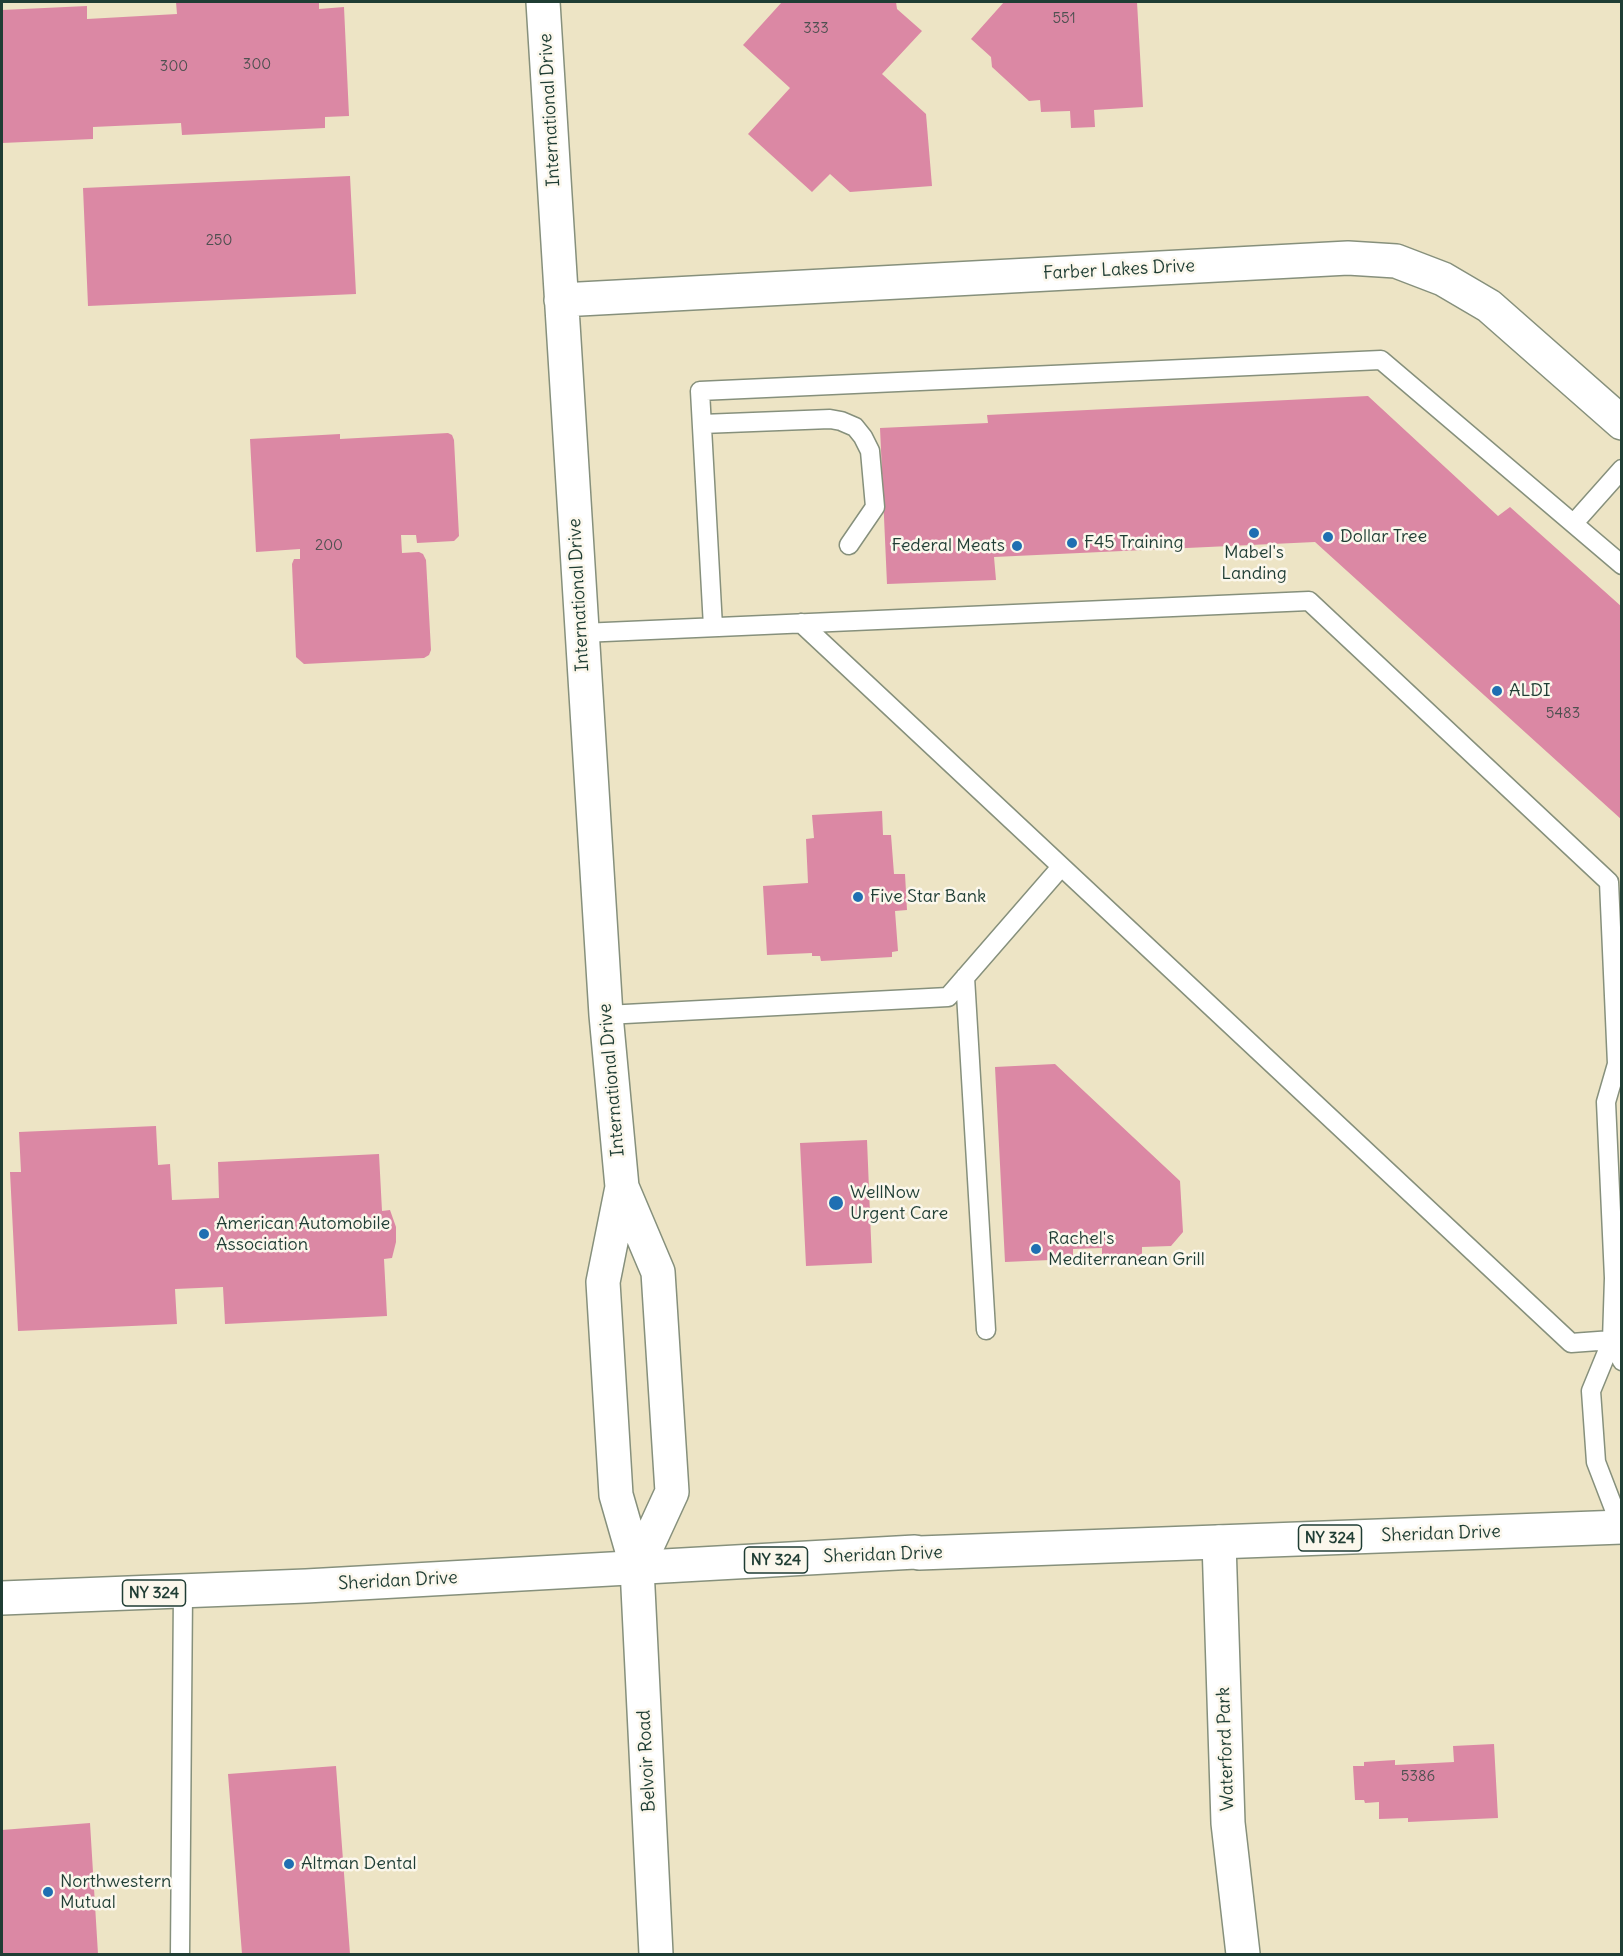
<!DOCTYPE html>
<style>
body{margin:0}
#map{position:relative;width:1623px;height:1956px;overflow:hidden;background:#ede4c5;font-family:Delius,sans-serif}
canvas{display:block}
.frame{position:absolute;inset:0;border:3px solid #1f3d34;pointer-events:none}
</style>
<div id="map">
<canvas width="1623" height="1956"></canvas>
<div class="frame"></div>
</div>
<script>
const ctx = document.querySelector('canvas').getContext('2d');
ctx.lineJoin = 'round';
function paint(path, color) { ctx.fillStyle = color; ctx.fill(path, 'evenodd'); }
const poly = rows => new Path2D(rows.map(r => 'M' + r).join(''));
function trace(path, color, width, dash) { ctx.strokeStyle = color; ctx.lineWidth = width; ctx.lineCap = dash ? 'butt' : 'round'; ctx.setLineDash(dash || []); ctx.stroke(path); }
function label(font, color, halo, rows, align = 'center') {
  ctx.font = font + ' Delius,sans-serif'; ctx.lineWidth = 5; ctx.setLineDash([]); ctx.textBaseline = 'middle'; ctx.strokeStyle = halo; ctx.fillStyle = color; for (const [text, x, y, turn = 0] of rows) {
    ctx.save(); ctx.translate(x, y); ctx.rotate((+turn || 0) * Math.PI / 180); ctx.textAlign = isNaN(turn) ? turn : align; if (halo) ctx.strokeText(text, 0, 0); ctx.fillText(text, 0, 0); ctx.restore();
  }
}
paint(poly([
 [176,2,319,2,319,9,344,7,349,116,325,117,325,128,182,135,181,123,93,127,93,139,2,143,2,10,87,6,87,19,177,14],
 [782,2,896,2,897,9,922,31,882,74,926,114,932,186,850,192,830,174,812,192,748,134,790,88,743,45],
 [1004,2,1137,2,1143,107,1094,110,1095,127,1071,128,1070,111,1041,112,1040,100,1029,101,992,67,991,57,971,39],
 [350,176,356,294,88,306,83,188],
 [1368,396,1498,516,1510,507,1622,607,1622,820,1315,542,994,557,996,580,887,584,880,428,988,423,987,415],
 [448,433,452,435,454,440,459,536,454,541,417,543,416,535,401,535,402,553,419,552,423,554,426,560,431,650,429,655,424,658,304,664,296,657,292,564,294,559,300,559,300,549,256,552,250,439,340,434,340,439],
 [882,811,883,835,891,835,894,874,905,874,907,910,895,911,898,951,892,952,892,957,821,961,820,956,812,956,812,953,767,955,763,886,808,883,806,839,814,838,812,815],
 [1055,1064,1180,1181,1183,1232,1171,1246,1142,1247,1142,1257,1102,1259,1102,1248,1073,1249,1073,1259,1005,1262,995,1067],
 [156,1126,158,1165,170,1164,172,1200,219,1198,218,1162,379,1154,382,1211,390,1210,396,1227,396,1242,392,1258,384,1259,387,1316,225,1324,223,1287,175,1289,177,1324,18,1331,10,1172,21,1172,19,1132],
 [867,1140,872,1263,806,1266,800,1143],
 [1494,1744,1498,1818,1408,1822,1408,1818,1379,1819,1379,1802,1365,1803,1364,1800,1355,1800,1353,1766,1364,1766,1364,1762,1395,1760,1395,1765,1454,1762,1453,1746],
 [336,1766,350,1954,242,1954,228,1774],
 [90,1823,98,1954,2,1954,2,1830]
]), '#db88a4');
const lane = poly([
 [702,424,830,419,841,421,855,427,863,437,870,451,875,507,849,545],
 [1574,523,1622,469],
 [801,623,1571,1343,1612,1340],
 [713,627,700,391,1381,360,1622,565],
 [582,633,1309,601,1609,882,1617,1064,1606,1102,1614,1278,1612,1340,1591,1391,1596,1462,1621,1527],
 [965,977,986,1330],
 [606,1015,948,997,1061,867],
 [1612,1340,1622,1361],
 [180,1954,183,1592]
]);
const street = poly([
 [543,2,606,1015,622,1187,603,1282,616,1495,637,1568,656,1954],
 [561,300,1348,258,1396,261,1443,279,1489,306,1622,423],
 [622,1187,658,1272,672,1492,637,1568],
 [1219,1542,1228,1823,1243,1954]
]);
const primary = poly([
 [2,1598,306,1586,915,1552,919,1553,1622,1527]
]);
trace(lane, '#86907c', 21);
trace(street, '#86907c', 36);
trace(primary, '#86907c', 36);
trace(lane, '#fff', 18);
trace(street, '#fff', 33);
trace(primary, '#fff', 33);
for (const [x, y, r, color] of [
 [1254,533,6,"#1f6fb2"],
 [1328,537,6,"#1f6fb2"],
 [1072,543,6,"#1f6fb2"],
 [1017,546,6,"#1f6fb2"],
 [1497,691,6,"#1f6fb2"],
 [858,897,6,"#1f6fb2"],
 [836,1203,8,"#1f6fb2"],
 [204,1234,6,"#1f6fb2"],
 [1036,1249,6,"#1f6fb2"],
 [289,1864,6,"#1f6fb2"],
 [48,1892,6,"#1f6fb2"]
]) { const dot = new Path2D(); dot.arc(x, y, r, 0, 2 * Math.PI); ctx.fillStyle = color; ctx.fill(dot); trace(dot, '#fbf7ec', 2); }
label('15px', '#4e5050', null, [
 ["551",1064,19],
 ["333",816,29],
 ["300",257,65],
 ["300",174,67],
 ["250",219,241],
 ["200",329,546],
 ["5483",1563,714],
 ["5386",1418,1777]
]);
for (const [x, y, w] of [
 [1330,1538,63],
 [776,1560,63],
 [154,1593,63]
]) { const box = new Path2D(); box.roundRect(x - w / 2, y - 13, w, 26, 4.5); ctx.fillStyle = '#fbf7ec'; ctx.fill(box); trace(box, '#1f3d34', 1.5); }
label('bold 16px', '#1f3d34', null, [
 ["NY 324",1330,1538],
 ["NY 324",776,1560],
 ["NY 324",154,1593]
]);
label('18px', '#1f3d34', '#fbf7ec', [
 ["International Drive",550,110,-93],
 ["Farber Lakes Drive",1119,270,-3],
 ["International Drive",579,595,-93],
 ["International Drive",612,1080,-95],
 ["Sheridan Drive",1441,1534,-2],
 ["Sheridan Drive",883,1555,-2],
 ["Sheridan Drive",398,1581,-3],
 ["Waterford Park",1226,1749,-92],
 ["Belvoir Road",647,1761,-93]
]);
label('18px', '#1f3d34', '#fbf7ec', [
 ["Dollar Tree",1340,537],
 ["F45 Training",1084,543],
 ["Federal Meats",1005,546,"right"],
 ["Mabel's",1254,553,"center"],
 ["Landing",1254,574,"center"],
 ["ALDI",1509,691],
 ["Five Star Bank",870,897],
 ["WellNow",850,1193],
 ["Urgent Care",850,1214],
 ["American Automobile",216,1224],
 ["Association",216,1245],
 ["Rachel's",1048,1239],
 ["Mediterranean Grill",1048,1260],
 ["Altman Dental",301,1864],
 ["Northwestern",60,1882],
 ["Mutual",60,1903]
], 'left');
</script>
